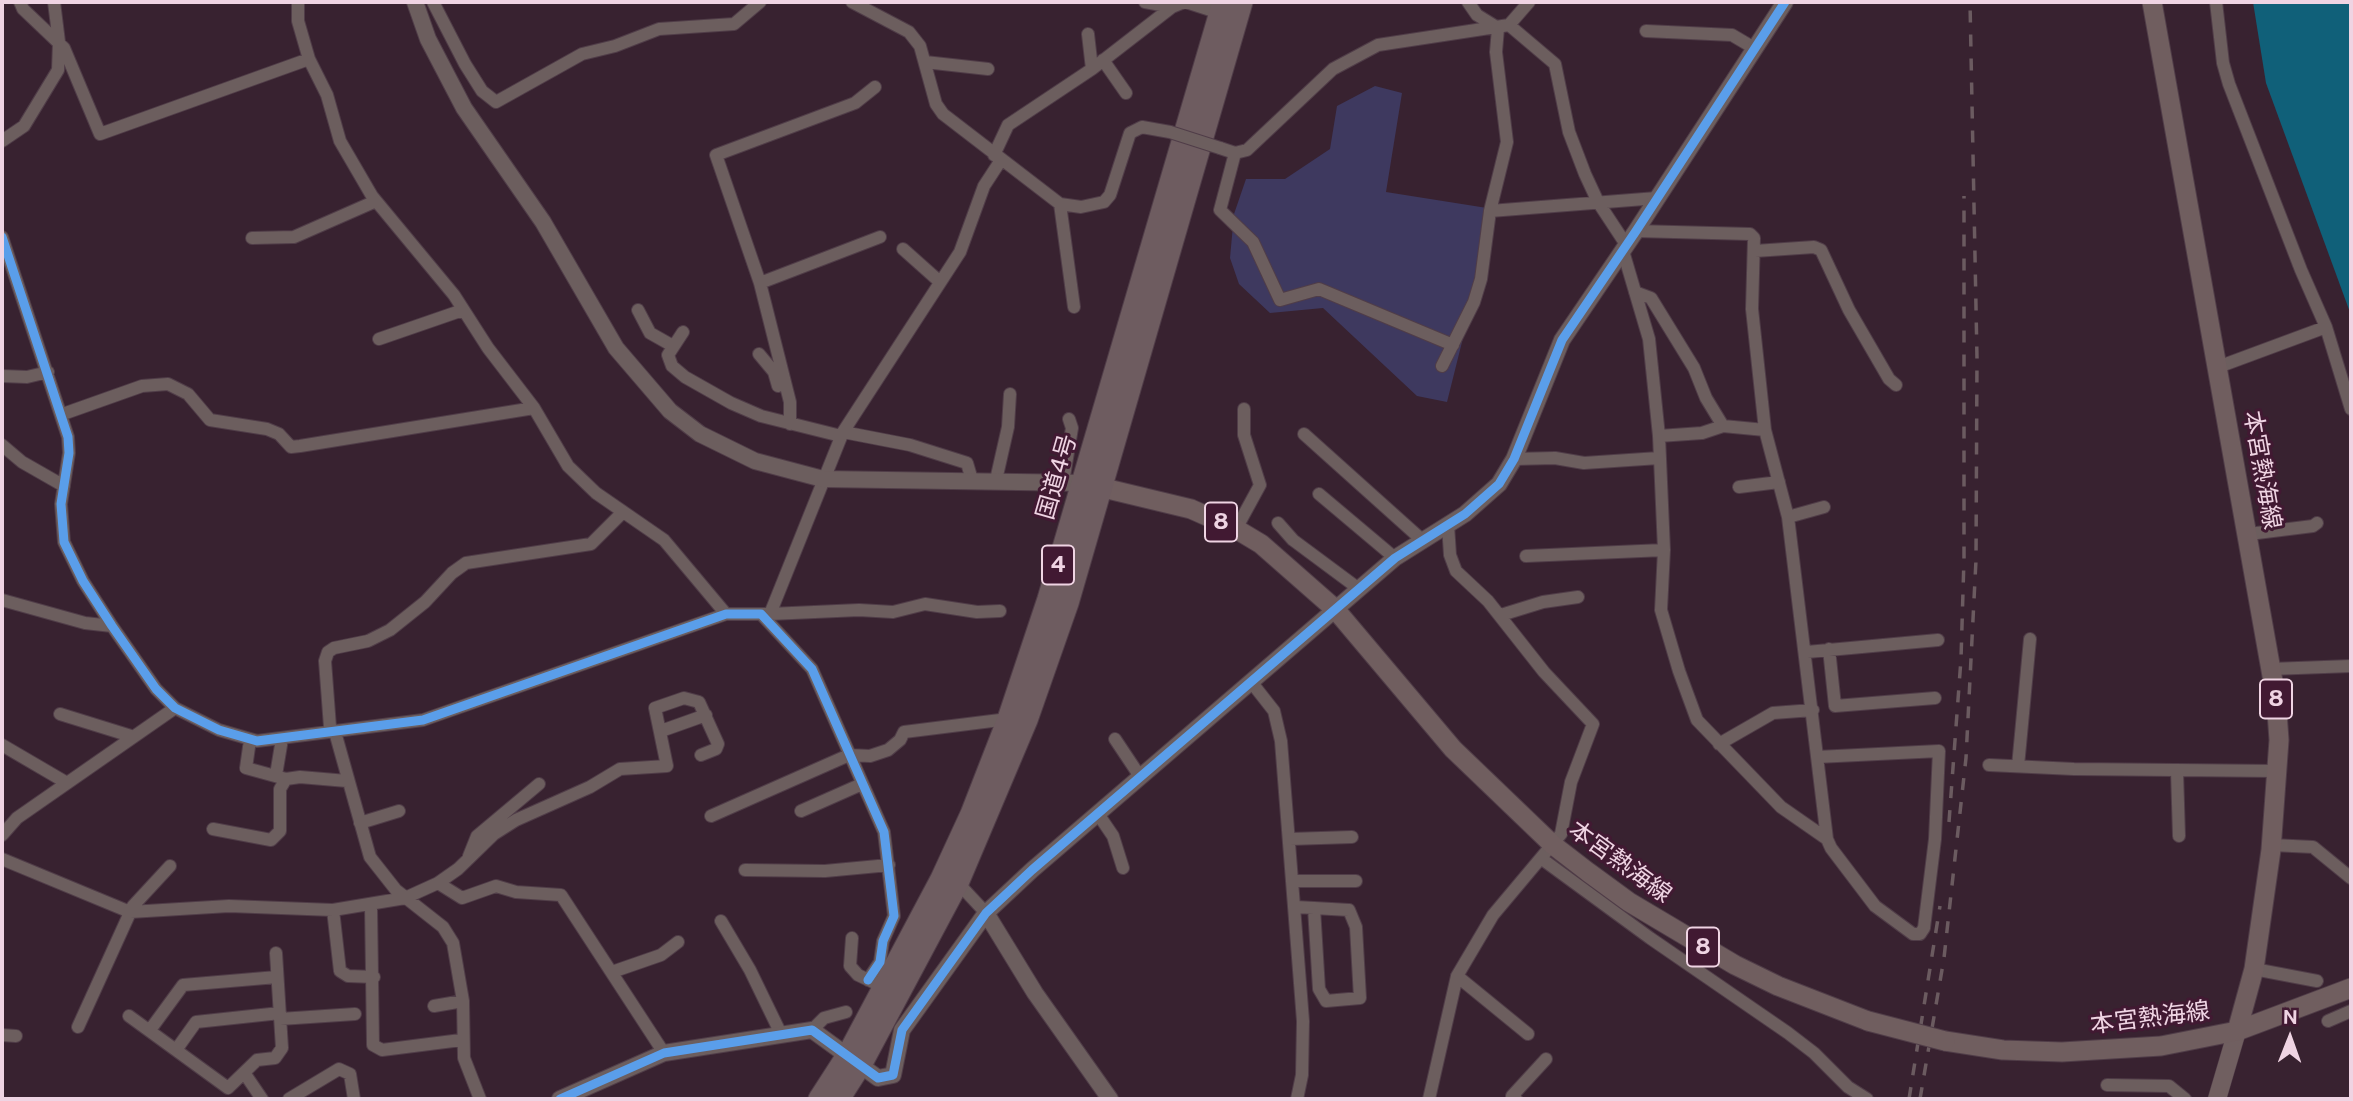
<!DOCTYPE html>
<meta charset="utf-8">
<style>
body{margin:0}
#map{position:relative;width:2353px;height:1101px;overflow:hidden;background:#382230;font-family:"Public Sans",sans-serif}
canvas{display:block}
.frame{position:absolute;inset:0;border:4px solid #efd4e3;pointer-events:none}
.north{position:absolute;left:2255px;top:1003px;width:70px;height:70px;-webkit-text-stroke:5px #411932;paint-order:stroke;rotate:1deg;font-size:19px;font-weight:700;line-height:28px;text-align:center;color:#efd4e3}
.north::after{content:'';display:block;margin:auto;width:24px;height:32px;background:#efd4e3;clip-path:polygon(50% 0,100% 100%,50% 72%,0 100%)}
</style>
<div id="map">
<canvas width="2353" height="1101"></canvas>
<div class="frame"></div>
<div class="north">N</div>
</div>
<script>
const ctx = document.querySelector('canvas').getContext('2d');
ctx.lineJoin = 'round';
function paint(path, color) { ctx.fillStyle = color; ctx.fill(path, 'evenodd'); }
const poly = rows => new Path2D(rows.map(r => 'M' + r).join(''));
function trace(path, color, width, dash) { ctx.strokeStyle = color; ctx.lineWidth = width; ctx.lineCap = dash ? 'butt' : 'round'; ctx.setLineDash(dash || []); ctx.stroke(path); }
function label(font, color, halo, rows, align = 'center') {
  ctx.font = font + ' "Public Sans","Noto Sans JP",sans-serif'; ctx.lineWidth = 6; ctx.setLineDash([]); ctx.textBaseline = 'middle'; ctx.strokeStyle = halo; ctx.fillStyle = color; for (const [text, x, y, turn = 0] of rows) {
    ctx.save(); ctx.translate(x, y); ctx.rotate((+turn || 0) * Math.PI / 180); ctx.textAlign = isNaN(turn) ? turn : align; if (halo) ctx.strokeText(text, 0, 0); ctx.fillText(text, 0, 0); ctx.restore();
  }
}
paint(poly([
 [1375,86,1402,93,1386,192,1487,208,1476,286,1447,402,1417,396,1323,308,1270,313,1239,284,1230,258,1234,214,1246,179,1285,179,1330,149,1337,106]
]), '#3e395f');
paint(poly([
 [2253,2,2351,2,2351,315,2266,83]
]), '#106079');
const minor = poly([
 [20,2,23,9,64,48,100,134,309,59],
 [298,2,298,21,309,59,327,95,340,141,372,196,454,295,488,348,534,408,568,466,596,493,664,540,726,614],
 [433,2,465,64,482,91,496,102,582,54,615,46,659,29,734,24,760,2],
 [852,2,909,32,920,46,936,104,943,114,1060,204,1081,207,1104,202,1110,195,1130,133,1142,127,1170,132],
 [1145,2,1172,7],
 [1186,2,1226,15],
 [1468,2,1477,15,1498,28,1496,52,1507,142,1490,211,1657,198],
 [2216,2,2223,63,2229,84,2301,270,2326,327,2351,409],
 [1509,25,1555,64,1569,132,1585,174,1598,202,1627,246],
 [1646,31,1732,35,1754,48],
 [1088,34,1092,69],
 [1103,60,1126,93],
 [925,62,988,69],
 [2,141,24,126,58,70,59,42,54,2],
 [1220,148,1235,153,1247,150,1333,69,1378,45,1509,25,1529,2],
 [1235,153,1220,210,1253,242,1280,300,1319,289,1453,345],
 [994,155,1008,125,1092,69,1172,7,1184,2],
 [1060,204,1074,307],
 [1636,231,1750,234,1754,238,1752,309,1765,430,1788,517,1827,839,1831,848,1875,906,1913,934,1920,934,1924,928,1935,839,1939,751,1817,757],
 [2,237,68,437,69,453,61,504,64,542,83,581,112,626,156,689,175,708,219,730,257,741,423,720,726,614,761,614,812,669,884,832,894,916,883,941,880,962,868,980],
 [252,238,294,237,376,201],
 [903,249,940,282],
 [1623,251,1649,339,1659,436,1664,550,1661,610,1679,671,1697,720,1781,807,1827,839],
 [1755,251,1814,247,1821,250,1849,310,1889,379,1896,385],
 [760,283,880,237],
 [1635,292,1651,298,1694,368,1706,398,1723,426],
 [638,310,650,333,673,346],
 [683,332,668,355,672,366,685,377,731,403,761,416,841,436],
 [379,339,463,310],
 [759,354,774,372,778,386],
 [1442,366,1474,302,1481,279,1490,211],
 [2218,367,2326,327],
 [2,376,27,377,48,372],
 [63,414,142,386,168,384,188,394,210,420,267,429,279,434,291,447,300,446,534,408],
 [790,424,790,402,760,283,716,155,855,103,875,87],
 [843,432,910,445,967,463,972,480],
 [1304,434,1421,539],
 [1659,436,1702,433,1723,426,1765,430],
 [2,445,22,462,64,486],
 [1514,459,1555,458,1584,463,1659,458],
 [996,480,1008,427,1010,394],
 [1063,482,1072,428,1069,419],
 [1739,487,1779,482],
 [1319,494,1395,558],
 [1788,517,1824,507],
 [1278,523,1293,540,1359,589],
 [1236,529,1260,485,1244,435,1244,409],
 [2249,534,2313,526,2317,523],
 [1526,556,1664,550],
 [2,600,85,623,112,626],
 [761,614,770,614,843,432,960,252,984,186,1001,160],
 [770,614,859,610,893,612,925,604,977,612,1000,611],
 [1501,615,1543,602,1578,597],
 [1829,649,1835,706,1935,698],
 [1807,652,1938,640],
 [2271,669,2351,666],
 [1252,683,1274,711,1281,741,1303,1021,1302,1075,1297,1099],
 [60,714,131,736],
 [661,731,706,715],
 [1115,739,1141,778],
 [250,740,246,768,286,779],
 [1719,744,1773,713,1813,710],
 [2,745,67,783],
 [1989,765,2074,769,2277,771],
 [2018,766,2030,639],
 [2177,771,2179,836],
 [276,775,282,739],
 [801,811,862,784],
 [1098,814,1113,836,1123,868],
 [711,816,849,755,870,756,888,750,900,740,904,732,1008,719],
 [360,823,399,811],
 [213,829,271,840,280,831,280,789,286,779,300,777,347,781],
 [2,835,17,818,175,708],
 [1290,839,1352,837],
 [2272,845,2313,847,2351,878],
 [469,856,477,836,539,784],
 [2,859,130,912,229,906,333,910,405,898,438,883,462,898,496,886,516,892,561,895,664,1053],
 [1542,859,1650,938,1788,1033,1814,1053,1848,1087,1867,1099],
 [745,870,825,871,889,865],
 [1294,881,1356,881],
 [438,883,458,869,494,834,516,820,590,787,620,769,667,766,655,708,684,698,699,702,718,744,716,749,701,755],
 [958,883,986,913],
 [371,906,373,1045,382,1050,461,1040],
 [1296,907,1314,908,1349,910,1356,927,1360,998,1326,1001,1319,989,1314,908],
 [333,910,340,971,348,976,374,977],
 [721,921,750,970,781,1034],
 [852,938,850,966,858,975,875,983],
 [2254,969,2317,981],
 [612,972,661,955,678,942],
 [1457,976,1528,1034],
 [434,1006,463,1001],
 [129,1016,228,1088,257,1060,275,1058,282,1048,276,953],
 [280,1019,355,1014],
 [2328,1021,2351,1011],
 [78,1027,133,906,170,866],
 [150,1030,183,985,277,977],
 [812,1030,824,1018,846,1012],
 [2,1035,16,1036],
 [176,1050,196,1022,280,1013],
 [245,1074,262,1099],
 [2107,1085,2169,1086,2185,1099],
 [289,1099,339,1069,350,1074,354,1099],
 [480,1099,464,1058,463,1001,453,943,443,927,396,890,370,857,335,732,330,727,325,661,328,652,334,648,368,641,390,630,425,602,452,573,466,563,591,544,623,512],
 [1429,1099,1457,976,1493,915,1561,834,1571,782,1593,724,1544,672,1488,601,1456,571,1450,555,1448,525],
 [1516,1099,1512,1096,1546,1059]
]);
const tertiary = poly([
 [415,2,428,39,464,108,543,222,616,348,670,411,700,434,755,461,823,479,1082,483],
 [986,913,1035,993,1110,1099],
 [560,1099,664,1053,812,1030,878,1078,893,1075,902,1030,986,913,1032,870,1395,558,1465,514,1499,484,1514,459,1562,340,1636,231,1785,2]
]);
const secondary = poly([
 [2217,1099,2237,1031]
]);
const primary = poly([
 [2152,2,2276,698,2279,740,2271,850,2254,969,2237,1031],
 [1087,484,1191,509,1236,529,1261,544,1335,609,1453,749,1553,845,1588,872,1629,902,1735,965,1778,986,1868,1021],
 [1945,1041,2003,1050,2062,1052,2161,1046,2237,1031,2351,988]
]);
const trunk = poly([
 [819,1099,848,1054,941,879,971,814,1008,719,1048,599,1223,2],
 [839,1099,862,1063,958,883,1027,720,1068,603,1242,2]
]);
trace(minor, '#503d48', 14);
trace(tertiary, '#503d48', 18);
trace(secondary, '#503d48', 19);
trace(primary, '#503d48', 21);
trace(trunk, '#503d48', 23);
trace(minor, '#6c5e5e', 12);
trace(tertiary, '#6c5e5e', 16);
trace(secondary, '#705f60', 18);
trace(primary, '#705e5f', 19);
trace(trunk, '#6e5c60', 21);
trace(poly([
 [1949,822,1961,659,1964,558,1964,196],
 [1909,1099,1940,906],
 [1920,1099,1944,958,1966,758,1976,560,1977,358,1970,2]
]), '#6b5b60', 3.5, [12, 12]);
const minorBridge = poly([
 [1170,132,1220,148]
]);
const primaryBridge = poly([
 [1868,1021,1945,1041]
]);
trace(minorBridge, '#503d48', 14, []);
trace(primaryBridge, '#503d48', 21, []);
trace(minorBridge, '#6c5e5e', 12);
trace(primaryBridge, '#705e5f', 19);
trace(poly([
 [2,237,68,437,69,453,61,504,64,542,83,581,112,626,156,689,175,708,219,730,257,741,423,720,726,614,761,614,812,669,884,832,894,916,883,941,880,962,868,980],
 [560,1099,664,1053,812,1030,878,1078,893,1075,902,1030,986,913,1032,870,1395,558,1465,514,1499,484,1514,459,1562,340,1636,231,1785,2]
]), '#5a9eea', 9);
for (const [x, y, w] of [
 [1221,522,32],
 [1058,565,32],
 [2276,699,32],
 [1703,947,32]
]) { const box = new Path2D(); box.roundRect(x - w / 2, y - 19.5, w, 39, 5); ctx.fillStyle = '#411932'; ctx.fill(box); trace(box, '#efd4e3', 2); }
label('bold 23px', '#efd4e3', null, [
 ["8",1221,522],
 ["4",1058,565],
 ["8",2276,699],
 ["8",1703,947]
]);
label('24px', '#efd4e3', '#411932', [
 ["本宮熱海線",2262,470,80],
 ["国道4号",1057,477,-74],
 ["本宮熱海線",1620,862,36],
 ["本宮熱海線",2150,1018,-7]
]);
</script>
